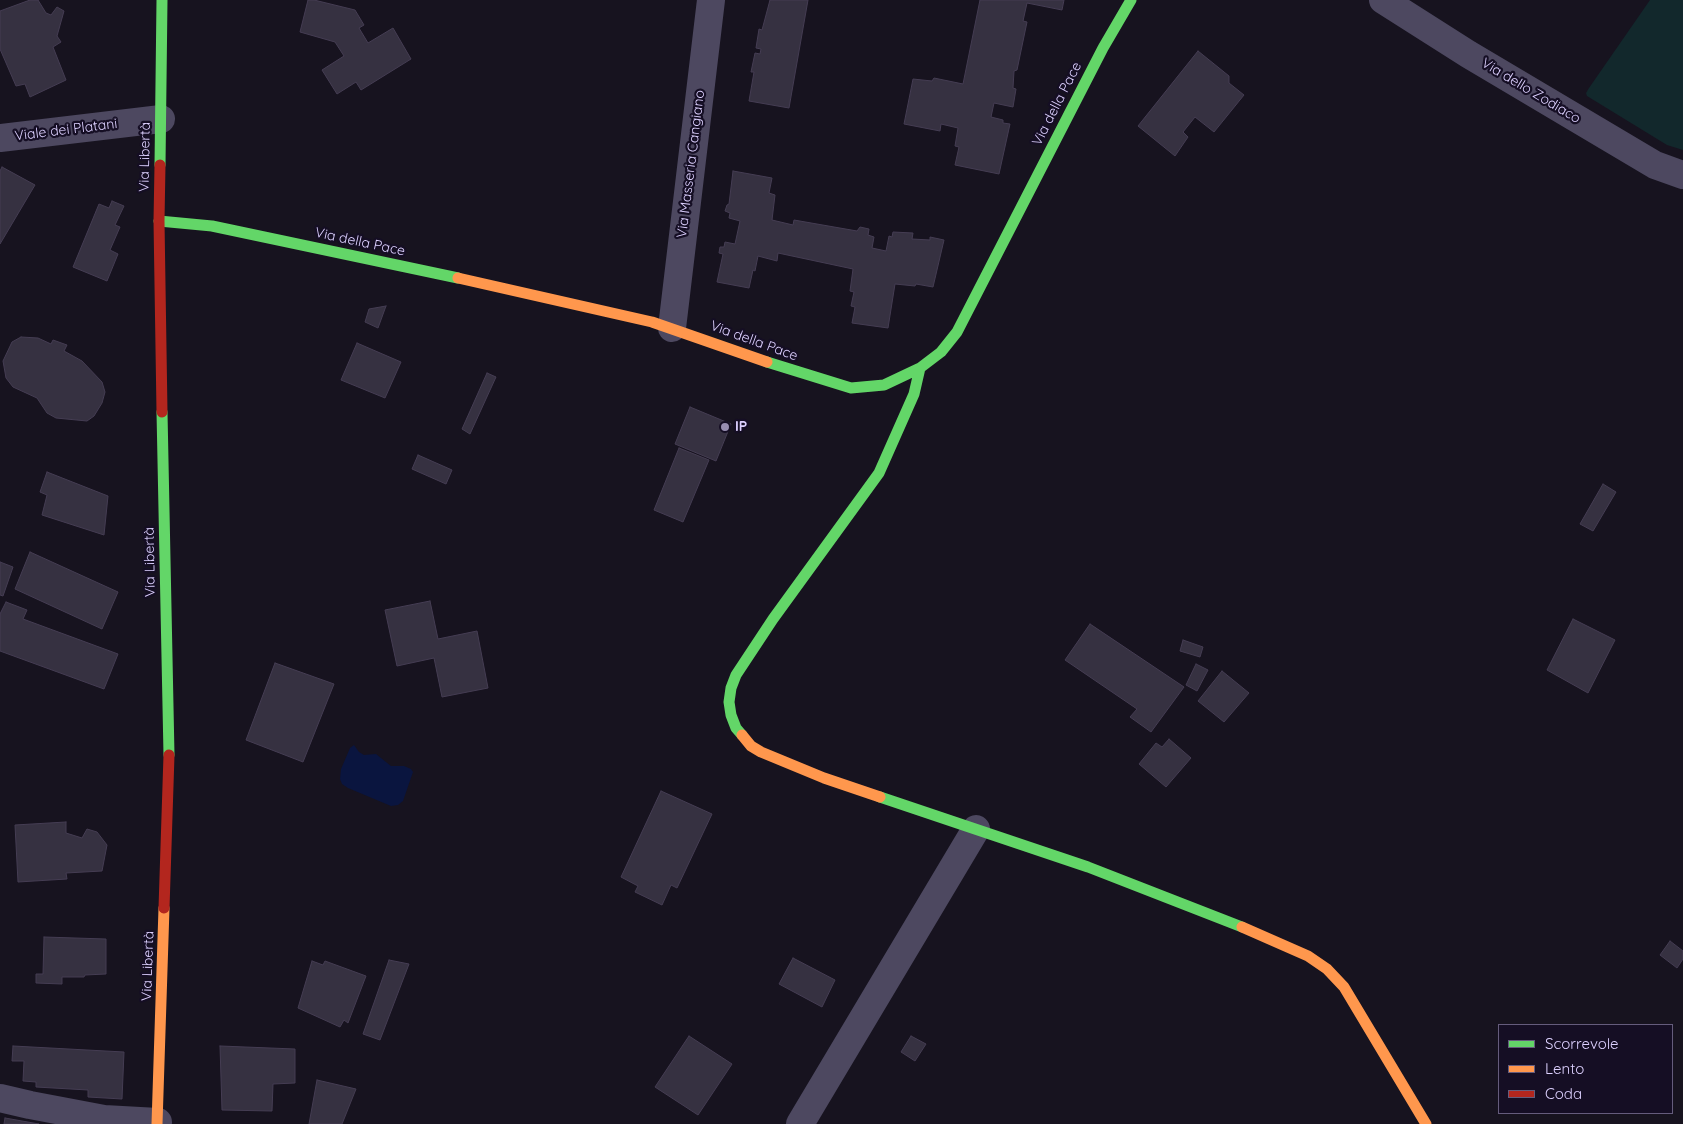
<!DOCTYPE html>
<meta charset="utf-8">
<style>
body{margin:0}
#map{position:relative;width:1683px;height:1124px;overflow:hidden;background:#17131f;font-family:Quicksand,sans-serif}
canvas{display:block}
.legend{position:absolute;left:1498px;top:1024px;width:175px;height:90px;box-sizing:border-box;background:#150e24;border:1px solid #655c7c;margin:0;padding:6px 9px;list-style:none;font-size:15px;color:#ddd1ff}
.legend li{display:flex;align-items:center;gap:10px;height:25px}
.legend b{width:25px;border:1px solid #655c7c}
</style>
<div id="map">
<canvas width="1683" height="1124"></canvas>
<ul class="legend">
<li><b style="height:6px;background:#63d668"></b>Scorrevole</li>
<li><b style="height:6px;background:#ff974d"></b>Lento</li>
<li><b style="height:6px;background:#b3261e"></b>Coda</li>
</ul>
</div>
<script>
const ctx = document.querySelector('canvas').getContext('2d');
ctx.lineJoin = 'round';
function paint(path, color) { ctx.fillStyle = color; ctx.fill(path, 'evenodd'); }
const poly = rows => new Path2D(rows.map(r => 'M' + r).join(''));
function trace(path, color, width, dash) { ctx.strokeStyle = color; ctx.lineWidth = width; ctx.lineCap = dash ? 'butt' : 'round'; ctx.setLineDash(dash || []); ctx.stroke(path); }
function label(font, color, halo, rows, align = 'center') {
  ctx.font = font + ' Quicksand,sans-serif'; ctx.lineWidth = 4.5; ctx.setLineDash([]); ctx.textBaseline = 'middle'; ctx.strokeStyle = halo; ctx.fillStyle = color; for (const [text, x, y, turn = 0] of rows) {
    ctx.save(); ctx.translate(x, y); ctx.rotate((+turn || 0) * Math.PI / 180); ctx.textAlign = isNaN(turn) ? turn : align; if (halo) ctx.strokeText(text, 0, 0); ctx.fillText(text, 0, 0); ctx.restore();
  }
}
paint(poly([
 [1650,0,1683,0,1683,150,1667,145,1587,96,1586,93,1589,88]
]), '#12282c');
paint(poly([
 [354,745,359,752,364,755,376,754,391,766,404,766,411,769,413,772,403,801,398,805,391,806,348,788,342,784,340,779,341,769,350,748]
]), '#0a153f');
const building = poly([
 [30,0,38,0,46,13,51,15,57,7,64,11,57,36,61,42,53,47,66,80,30,97,25,84,16,86,0,49,0,11,30,0],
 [308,0,314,0,355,10,364,25,359,28,368,43,393,28,411,59,361,90,356,82,337,94,322,70,344,56,335,42,300,32,308,0],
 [770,0,808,0,789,108,749,101,754,72,751,72,755,53,760,54,761,49,756,48,759,29,762,30,770,0],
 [980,0,1064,0,1062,10,1027,3,1023,21,1027,22,1017,70,1014,71,1013,88,1016,89,1013,107,994,103,991,117,1003,120,1003,123,1010,124,999,174,955,165,959,147,955,146,958,128,941,124,940,131,904,124,913,79,932,81,934,78,963,84,980,0],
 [1198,51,1229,76,1229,83,1244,95,1214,132,1195,117,1183,132,1188,137,1175,156,1138,126,1198,51],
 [2,167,35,185,0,244,0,171,2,167],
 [733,171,772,178,769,193,775,195,772,220,793,225,794,220,857,231,860,227,869,229,868,235,874,237,872,248,886,251,889,236,892,237,893,232,913,233,912,239,930,240,930,237,944,240,933,287,916,284,915,286,895,284,888,328,852,323,855,307,851,306,854,292,850,291,853,269,778,253,777,261,758,256,755,271,753,270,749,288,717,282,723,254,719,253,720,247,724,247,725,242,735,244,740,221,729,218,730,213,725,211,727,205,729,204,733,171],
 [112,201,124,206,115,225,120,227,110,250,118,254,107,281,73,267,99,204,109,208,112,201],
 [386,306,378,328,365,322,369,309,386,306],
 [21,337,38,338,51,344,53,340,67,345,64,351,82,361,102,382,105,392,102,403,94,416,87,421,56,418,47,413,37,398,13,387,6,378,3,361,12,342,21,337],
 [357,343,401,362,385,398,341,380,357,343],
 [487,373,496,377,470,434,462,429,487,373],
 [690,407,731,424,716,461,675,444,690,407],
 [679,448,709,460,683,522,654,510,679,448],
 [418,455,452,470,446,484,412,469,418,455],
 [47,472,108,496,104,535,42,515,47,495,40,492,47,472],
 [1603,484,1616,492,1593,531,1580,524,1603,484],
 [30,552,118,592,102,629,15,589,30,552],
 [0,562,13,567,3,596,0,595,0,562],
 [430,601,438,639,477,631,488,688,442,697,434,658,397,666,385,610,430,601],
 [6,602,27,610,23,619,118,654,104,689,0,651,0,614,6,602],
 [1573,619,1615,640,1588,693,1547,670,1573,619],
 [1090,624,1184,687,1151,732,1130,717,1137,709,1065,660,1090,624],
 [1183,640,1203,647,1200,657,1180,651,1183,640],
 [275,663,334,684,303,762,246,740,275,663],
 [1196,664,1208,670,1197,691,1186,685,1196,664],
 [1222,671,1249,693,1224,722,1198,701,1222,671],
 [1169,739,1191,758,1166,787,1139,764,1156,743,1162,747,1169,739],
 [661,791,712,814,677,888,671,885,662,905,635,892,638,886,621,877,661,791],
 [66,822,66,833,82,838,87,829,97,832,107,845,102,871,66,873,67,879,18,882,15,825,66,822],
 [44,937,106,939,106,974,85,975,84,977,62,977,62,984,36,983,36,974,43,974,44,937],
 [1670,941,1683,951,1683,959,1677,968,1660,955,1670,941],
 [793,958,835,980,822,1007,779,984,793,958],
 [389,960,409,964,380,1040,363,1034,389,960],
 [312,961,323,965,325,961,366,976,348,1023,344,1020,340,1027,298,1008,312,961],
 [689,1036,732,1064,698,1115,655,1087,689,1036],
 [911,1036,926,1044,915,1061,901,1052,911,1036],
 [13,1046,124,1052,122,1099,88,1097,88,1090,36,1087,36,1082,23,1081,24,1061,12,1061,13,1046],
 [220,1046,295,1049,295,1083,273,1084,272,1111,222,1110,220,1046],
 [317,1080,356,1089,342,1124,309,1124,317,1080],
 [5,1118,39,1124,4,1124,5,1118]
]);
paint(building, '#363141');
trace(building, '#453d53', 1);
trace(poly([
 [1383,0,1468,54,1655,165,1683,175],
 [0,138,161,119],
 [672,328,711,0],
 [0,1098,30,1105,104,1119,158,1122],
 [800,1124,976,829]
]), '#4d4860', 28);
trace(poly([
 [160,165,162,0],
 [159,221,212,226,458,278],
 [767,362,851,388,884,385,920,368,941,352,957,332,1103,48,1131,0],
 [162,412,169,755],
 [742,735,736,728,731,715,729,702,731,688,736,675,773,619,879,473,914,394,920,368],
 [880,797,1088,867,1242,927]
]), '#63d668', 11);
trace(poly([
 [458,278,652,322,767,362],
 [742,735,751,746,761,752,824,778,880,797],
 [1242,927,1308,956,1327,969,1344,987,1426,1124],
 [157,1124,164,908]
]), '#ff974d', 11);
trace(poly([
 [160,165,159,221,162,412],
 [164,908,169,755]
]), '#b3261e', 11);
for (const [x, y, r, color] of [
 [725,427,5,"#988eb1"]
]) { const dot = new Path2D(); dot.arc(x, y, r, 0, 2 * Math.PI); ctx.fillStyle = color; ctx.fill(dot); trace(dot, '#150e24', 2); }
label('14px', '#ddd1ff', '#150e24', [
 ["Via dello Zodiaco",1531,91,31],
 ["Via della Pace",1057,104,-63],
 ["Viale dei Platani",66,130,-7],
 ["Via Libertà",145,157,-89],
 ["Via Masseria Cangiano",691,164,-83],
 ["Via della Pace",360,242,12],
 ["Via della Pace",754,341,20],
 ["Via Libertà",150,562,-91],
 ["Via Libertà",148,966,-88]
]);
label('bold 14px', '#ddd1ff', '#150e24', [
 ["IP",735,427]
], 'left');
</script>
